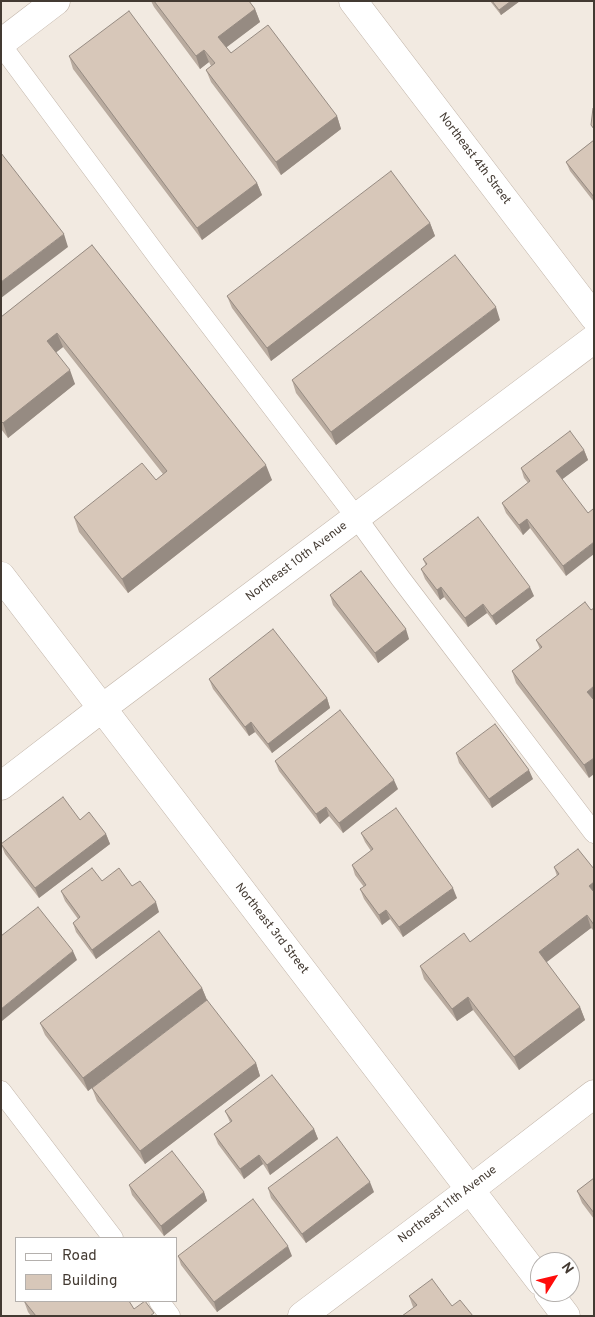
<!DOCTYPE html>
<style>
body{margin:0}
#map{position:relative;width:595px;height:1317px;overflow:hidden;background:#f2eae1;font-family:Overpass,sans-serif}
canvas{display:block}
.frame{position:absolute;inset:0;border:2px solid #433a32;pointer-events:none}
.legend{position:absolute;left:15px;top:1237px;width:162px;height:65px;box-sizing:border-box;background:#fff;border:1px solid #b4b0ad;margin:0;padding:6px 9px;list-style:none;font-size:15px;color:#433a32}
.legend li{display:flex;align-items:center;gap:10px;height:25px}
.legend b{width:25px;border:1px solid #b4b0ad}
.north{position:absolute;left:530px;top:1252px;width:50px;height:50px;box-sizing:border-box;background:#fff;border:1px solid #b4b0ad;border-radius:50%;rotate:54deg;font-size:14px;font-weight:700;line-height:20px;text-align:center;color:#433a32}
.north::after{content:'';display:block;margin:auto;width:18px;height:22px;background:#ff0c0b;clip-path:polygon(50% 0,100% 100%,50% 72%,0 100%)}
</style>
<div id="map">
<canvas width="595" height="1317"></canvas>
<div class="frame"></div>
<ul class="legend">
<li><b style="height:6px;background:#fff"></b>Road</li>
<li><b style="height:14px;background:#d7c7b9"></b>Building</li>
</ul>
<div class="north">N</div>
</div>
<script>
const ctx = document.querySelector('canvas').getContext('2d');
ctx.lineJoin = 'round';
const poly = rows => new Path2D(rows.map(r => 'M' + r).join(''));
function trace(path, color, width, dash) { ctx.strokeStyle = color; ctx.lineWidth = width; ctx.lineCap = dash ? 'butt' : 'round'; ctx.setLineDash(dash || []); ctx.stroke(path); }
function paint(path, color) { ctx.fillStyle = color; ctx.fill(path, 'evenodd'); }
function label(font, color, halo, rows, align = 'center') {
  ctx.font = font + ' Overpass,sans-serif'; ctx.lineWidth = 4; ctx.setLineDash([]); ctx.textBaseline = 'middle'; ctx.strokeStyle = halo; ctx.fillStyle = color; for (const [text, x, y, turn = 0] of rows) {
    ctx.save(); ctx.translate(x, y); ctx.rotate((+turn || 0) * Math.PI / 180); ctx.textAlign = isNaN(turn) ? turn : align; if (halo) ctx.strokeText(text, 0, 0); ctx.fillText(text, 0, 0); ctx.restore();
  }
}
const service = poly([
 [1,45,161,261,356,517,401,579,594,833],
 [1,1091,113,1238],
 [159,1301,170,1316]
]);
const minor = poly([
 [1,43,56,1],
 [1,576,540,1281],
 [1,786,101,709,594,339],
 [548,1292,566,1316],
 [302,1316,471,1189,594,1094]
]);
const tertiary = poly([
 [353,1,594,317]
]);
trace(service, '#c0b3a7', 21);
trace(minor, '#c0b3a7', 29);
trace(tertiary, '#c0b3a7', 29);
trace(service, '#fff', 20);
trace(minor, '#fff', 28);
trace(tertiary, '#fff', 28);
paint(poly([
 [151,1,249,1,255,9,260,22,226,47,231,53,337,116,341,129,281,175,211,82,206,70,211,66,209,62,200,69,154,7],
 [490,1,520,1,501,15],
 [69,56,257,183,262,195,202,240,73,69],
 [594,140,594,202,570,171,566,162],
 [430,223,435,236,271,361,232,308,227,296],
 [92,245,272,480,128,593,79,532,74,517,156,480,163,474,63,347,56,352,75,384,8,438,1,429,1,317],
 [500,320,336,445,296,393,292,380],
 [584,450,588,460,562,479,566,576,530,528,523,535,506,513,502,503,528,483,524,478,521,468],
 [423,559,534,596,496,625,487,613,468,627,444,597,440,600,425,579,421,569,426,566],
 [330,595,409,639,378,663,333,605],
 [585,602,589,778,516,683,512,671,540,649,536,640],
 [209,679,327,698,330,708,272,753,255,732,249,736,213,689],
 [456,753,533,779,492,808,459,763],
 [275,761,398,789,343,833,329,816,320,824,279,771],
 [80,820,106,834,110,844,39,898,5,854,1,844],
 [361,833,457,898,403,937,390,919,382,925,364,899,360,889,364,887,355,875,352,865,371,851,365,842],
 [554,867,594,869,594,931,591,928,546,962,580,1007,585,1020,519,1070,473,1010,457,1021,424,979,420,966,470,942,557,876],
 [102,881,132,886,159,912,96,959,76,932,73,923,78,919,65,901,61,891],
 [202,988,207,1000,88,1091,45,1035,40,1023],
 [256,1063,260,1076,145,1164,97,1101,92,1088],
 [225,1111,314,1129,318,1139,270,1175,263,1164,244,1179,218,1144,214,1134,230,1122],
 [594,1178,594,1219,582,1203,577,1191],
 [129,1185,204,1192,207,1201,164,1236,132,1195],
 [268,1188,374,1192,306,1243,271,1198],
 [178,1256,292,1256,217,1312,181,1265],
 [409,1296,452,1306,413,1307],
 [24,1301,129,1301,134,1309,155,1316,31,1316,28,1312]
]), '#b9ab9f');
paint(poly([
 [511,1,520,1,501,15,499,10],
 [255,9,260,22,223,50,218,37],
 [204,50,209,62,200,69,196,56],
 [337,116,341,129,281,175,276,162],
 [257,183,262,195,202,240,197,228],
 [430,223,435,236,271,361,267,348],
 [64,234,68,247,1,298,1,282],
 [496,307,500,320,336,445,331,432],
 [57,333,63,347,53,355,47,341],
 [70,370,75,384,8,438,3,423],
 [584,450,588,460,560,481,556,471],
 [266,465,272,480,128,593,122,579],
 [527,519,530,528,523,535,519,525],
 [594,542,594,554,566,576,563,566],
 [441,587,444,597,440,600,437,590],
 [530,587,534,596,496,625,492,616],
 [483,604,487,613,468,627,465,618],
 [406,629,409,639,378,663,375,653],
 [594,686,594,703,587,692],
 [327,698,330,708,272,753,268,744],
 [251,722,255,732,249,736,245,727],
 [594,758,594,774,589,778,584,765],
 [529,770,533,779,492,808,489,799],
 [394,780,398,789,343,833,339,823],
 [326,807,329,816,320,824,316,814],
 [106,834,110,844,39,898,35,888],
 [594,882,594,898,589,886],
 [453,888,457,898,403,937,399,927],
 [156,902,159,912,96,959,92,950],
 [386,910,390,919,382,925,379,915],
 [587,915,591,928,543,965,539,952],
 [73,951,77,960,2,1021,1,1018,1,1009],
 [202,988,207,1000,88,1091,83,1078],
 [468,997,473,1010,457,1021,452,1009],
 [580,1007,585,1020,519,1070,514,1057],
 [256,1063,260,1076,145,1164,140,1151],
 [314,1129,318,1139,270,1175,267,1165],
 [259,1155,263,1164,244,1179,240,1169],
 [370,1182,374,1192,306,1243,302,1234],
 [204,1192,207,1201,164,1236,161,1226],
 [288,1246,292,1256,217,1312,214,1302]
]), '#968b82');
const building = poly([
 [154,1,249,1,255,9,218,37,231,53,268,25,337,116,276,162,206,70,215,63,204,50,196,56,154,1],
 [492,1,511,1,499,10,492,1],
 [129,11,257,183,197,228,69,56,129,11],
 [594,107,594,129,591,125,593,108,594,107],
 [594,140,594,197,566,162,594,140],
 [1,153,64,234,1,282,1,153],
 [391,171,430,223,267,348,227,296,391,171],
 [92,245,266,465,122,579,74,517,142,463,156,480,167,471,57,333,47,341,70,370,3,423,1,421,1,317,92,245],
 [455,255,496,307,331,432,292,380,455,255],
 [570,431,584,450,556,471,588,513,593,509,594,510,594,542,563,566,527,519,519,525,502,503,530,481,521,468,570,431],
 [478,517,530,587,492,616,483,604,465,618,441,587,437,590,421,569,427,564,423,559,478,517],
 [361,571,406,629,375,653,330,595,361,571],
 [585,602,591,610,594,608,594,686,587,692,594,700,594,758,584,765,512,671,542,647,536,640,585,602],
 [273,629,327,698,268,744,251,722,245,727,209,679,273,629],
 [340,710,394,780,339,823,326,807,316,814,275,761,340,710],
 [495,724,529,770,489,799,456,753,495,724],
 [63,797,80,820,89,812,106,834,35,888,1,844,63,797],
 [396,808,453,888,399,927,386,910,379,915,360,889,366,885,352,865,373,849,361,833,396,808],
 [578,849,594,869,594,882,589,886,594,892,594,925,587,915,539,952,580,1007,514,1057,468,997,452,1009,420,966,464,933,470,942,559,874,554,867,578,849],
 [92,868,102,881,119,868,132,886,140,881,156,902,92,950,73,923,80,917,61,891,92,868],
 [38,907,73,951,1,1009,1,936,38,907],
 [159,931,202,988,83,1078,40,1023,159,931],
 [207,1000,256,1063,140,1151,92,1088,207,1000],
 [272,1075,314,1129,267,1165,259,1155,240,1169,214,1134,232,1121,225,1111,272,1075],
 [337,1137,370,1182,302,1234,268,1188,337,1137],
 [172,1151,204,1192,161,1226,129,1185,172,1151],
 [594,1178,594,1213,577,1191,594,1178],
 [253,1199,288,1246,214,1302,178,1256,253,1199],
 [432,1279,452,1306,460,1300,473,1316,402,1316,417,1305,409,1296,432,1279],
 [24,1301,129,1301,134,1309,145,1301,154,1313,150,1316,36,1316,24,1301]
]);
paint(building, '#d7c7b9');
trace(building, '#968b82', 1);
label('12px', '#433a32', '#fff', [
 ["Northeast 4th Street",474,159,53],
 ["Northeast 10th Avenue",297,562,-37],
 ["Northeast 3rd Street",271,929,52],
 ["Northeast 11th Avenue",448,1205,-37]
]);
</script>
